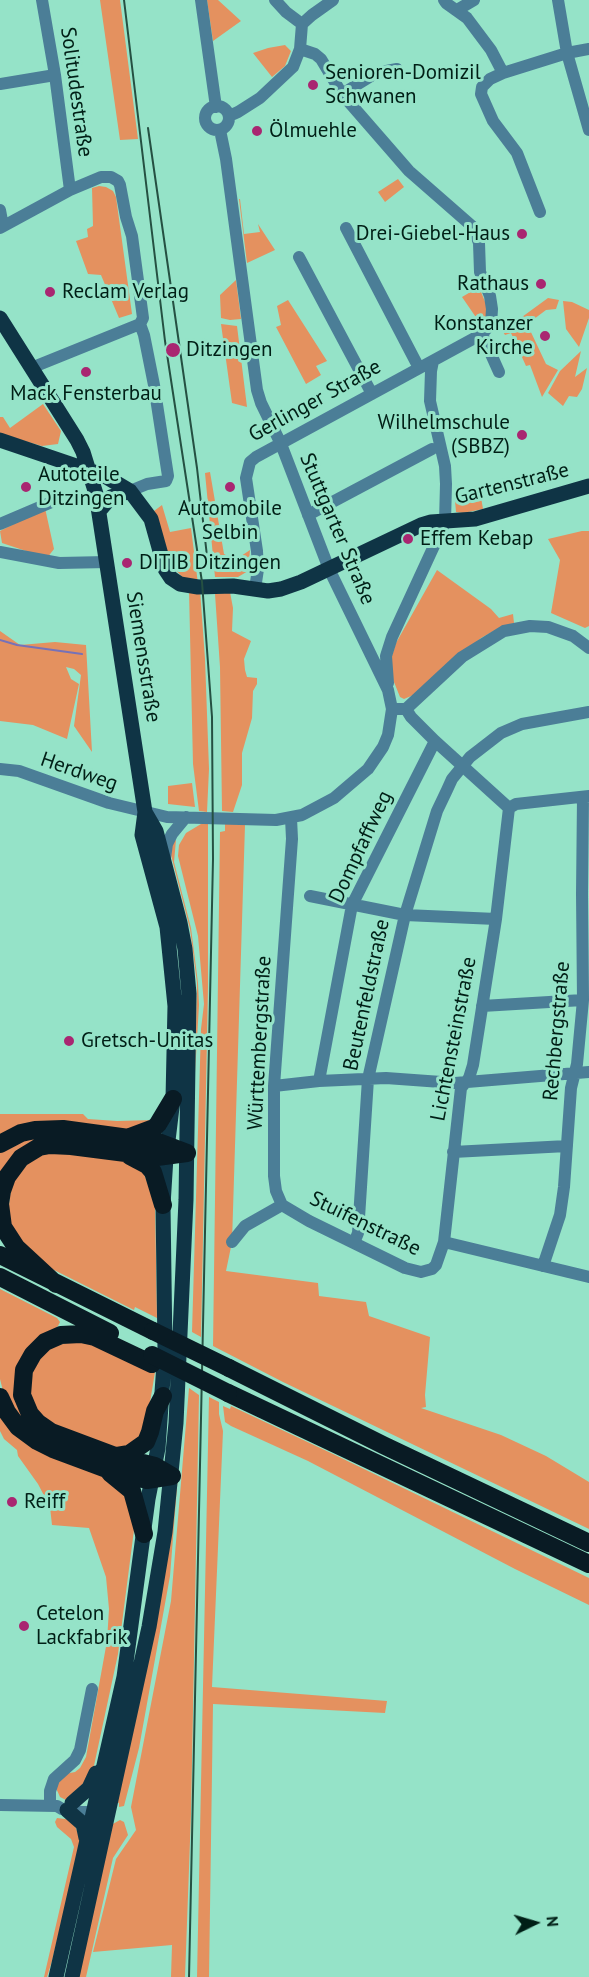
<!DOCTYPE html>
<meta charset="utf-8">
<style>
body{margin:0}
#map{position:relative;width:589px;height:1977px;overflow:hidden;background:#95e3c8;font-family:"PT Sans",sans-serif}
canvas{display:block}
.north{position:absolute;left:505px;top:1893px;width:60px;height:60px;-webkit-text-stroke:4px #95e3c8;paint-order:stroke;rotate:85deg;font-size:16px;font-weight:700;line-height:24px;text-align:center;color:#001f16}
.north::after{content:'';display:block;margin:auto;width:21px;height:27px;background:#001f16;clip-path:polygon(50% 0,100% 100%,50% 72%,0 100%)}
</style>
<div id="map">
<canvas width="589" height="1977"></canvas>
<div class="north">N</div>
</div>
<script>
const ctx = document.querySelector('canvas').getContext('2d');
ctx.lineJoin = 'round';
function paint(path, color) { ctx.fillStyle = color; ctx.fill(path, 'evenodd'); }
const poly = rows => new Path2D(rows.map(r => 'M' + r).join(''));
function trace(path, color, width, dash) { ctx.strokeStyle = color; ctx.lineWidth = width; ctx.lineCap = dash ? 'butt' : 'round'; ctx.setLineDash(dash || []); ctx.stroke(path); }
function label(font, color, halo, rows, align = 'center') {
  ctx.font = font + ' "PT Sans",sans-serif'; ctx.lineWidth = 6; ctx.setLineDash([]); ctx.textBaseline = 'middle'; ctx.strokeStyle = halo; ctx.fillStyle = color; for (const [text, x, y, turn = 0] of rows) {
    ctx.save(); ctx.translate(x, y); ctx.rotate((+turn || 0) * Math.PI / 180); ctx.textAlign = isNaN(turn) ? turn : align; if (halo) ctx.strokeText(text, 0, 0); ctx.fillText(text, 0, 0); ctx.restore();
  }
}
paint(poly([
 [100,0,120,0,138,139,120,140],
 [207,0,218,0,241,21,213,41],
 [285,45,291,51,285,66,272,77,253,53,268,48],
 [398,179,404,187,385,202,378,192],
 [99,186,106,187,113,191,116,197,132,314,119,318,101,275,88,274,76,241,88,237,87,229,93,226,92,188],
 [239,199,240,199,244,234,260,232,258,224,275,250,247,263],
 [236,280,241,319,230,320,221,318,220,295],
 [479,287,488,309,484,329,462,297],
 [548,298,559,300,556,309,546,310,526,325,513,329,511,325],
 [288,300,327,361,316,366,321,375,306,384,276,327,281,325,277,306],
 [563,301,572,302,589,310,589,318,579,347,566,329],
 [221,324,237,326,247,407,232,403],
 [508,326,511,332,529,328,546,364,558,370,542,397,530,365,526,366,511,333,505,335,502,330],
 [581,351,575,377,587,368,582,389,577,397,569,396,563,406,548,393,560,371],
 [43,404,61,431,58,444,42,446,0,434,0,417,3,417,10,428],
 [210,472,224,554,235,560,250,550,248,571,238,577,215,577,205,473],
 [479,485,483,509,463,513,456,512,454,489,467,490],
 [162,505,170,532,191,528,198,584,188,583,170,564,154,511],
 [45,508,54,549,47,558,2,543,0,531],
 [582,531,589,531,589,626,585,628,551,613,560,560,548,539],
 [437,570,491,609,499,618,513,614,514,623,499,628,481,638,416,694,404,699,400,697,392,677,389,665,396,643],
 [189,590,200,590,205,659,209,769,207,812,199,811,193,764],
 [230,592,233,608,232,631,251,641,244,659,245,670,247,677,257,678,257,684,253,691,252,718,242,753,242,785,233,812,222,811,220,667,215,594],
 [0,631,20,645,55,642,86,645,92,752,74,726,81,675,74,669,66,667,71,679,79,684,67,739,33,725,0,721],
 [192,783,195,807,168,804,168,786],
 [225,823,245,825,232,1242,226,1271,318,1283,319,1296,366,1302,369,1316,430,1337,425,1395,426,1407,421,1408,501,1435,546,1456,589,1482,589,1529,283,1382,213,1346,220,832,225,831],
 [201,824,208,824,208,987,201,1337,192,1332,201,1029,204,1004,198,936,178,856,179,845,186,833],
 [176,840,174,862,191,928,198,983,199,1005,195,1073,197,983,190,929,171,855,172,843],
 [0,1114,83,1114,88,1119,117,1121,154,1120,141,1130,0,1138],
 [16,1139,63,1139,0,1182,0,1148],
 [55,1152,114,1158,141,1166,155,1203,157,1318,135,1307,134,1310,48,1267,11,1234,7,1224,12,1177,37,1156],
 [0,1289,57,1318,60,1322,58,1326,35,1346,27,1426,3,1391,0,1379],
 [79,1339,155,1372,145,1433,120,1450,60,1432,39,1416,26,1382,42,1350],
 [185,1386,170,1576,139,1748,124,1806,119,1807,119,1803,116,1802],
 [189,1388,199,1395,191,1814,185,1977,171,1977,172,1945,93,1952,116,1859,136,1830,131,1807,171,1601],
 [209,1397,219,1402,219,1414,223,1431,212,1687,387,1701,385,1713,213,1704,209,1977,197,1977],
 [223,1406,230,1409,231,1406,333,1454,589,1578,589,1605,515,1569,308,1461,231,1426,225,1422],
 [0,1413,100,1473,129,1494,134,1530,118,1654,92,1775,66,1800,60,1797,56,1788,57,1782,65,1774,75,1772,80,1768,86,1757,107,1641,109,1609,106,1577,89,1528,52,1525,50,1507,38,1484,18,1456,17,1450,4,1439,0,1431],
 [57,1818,73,1820,81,1842,52,1961,47,1977,44,1977,74,1847,71,1839,57,1827,55,1822],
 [120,1820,124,1822,128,1835,113,1858,86,1977,76,1977,111,1825]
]), '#e4915f');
trace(poly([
 [0,640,17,645,82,654]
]), '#7672b8', 2);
trace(poly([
 [42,0,55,75,70,190],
 [201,0,216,107],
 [275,0,286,12,302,24],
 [444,0,446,3,467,18,491,50,503,73],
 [558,0,567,53,589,130],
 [457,10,474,0],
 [302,24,312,15,333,0],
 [0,84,55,75],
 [342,94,376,73,397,69],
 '205 118a12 12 0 1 1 24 0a12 12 0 1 1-24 0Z',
 [229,116,238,112,260,98,293,67,300,49,302,24],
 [0,210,3,226],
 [540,212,517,153,493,121,481,94,482,87,490,79,503,73,567,53,589,49],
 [0,228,70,190,101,177,111,177,118,181,120,185,126,217,132,236,143,318,140,324,144,335,154,385,168,476,166,481,147,484,130,491],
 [346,228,419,368],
 [299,257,372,394],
 [482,334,499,372],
 [31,368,140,324],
 [308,515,432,449],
 [0,524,54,501],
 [0,552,59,563,107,562],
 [255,589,258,569,257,551,246,478,250,462,256,457,482,334,491,324,492,309,490,296,480,272,479,243,473,227,409,171,342,94,321,59,315,54,300,49],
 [388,683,386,656,392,637,445,522,446,484,445,466,430,401,431,371,433,361],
 [392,709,406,709,462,657,504,631,530,626,548,627,573,636,589,648],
 [406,709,411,717,435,741,509,808],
 [0,769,19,771,109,803,167,817,276,820,302,815,334,798,368,769,383,747,388,735,392,709,388,690,329,569,281,444,261,403,257,390,226,159,220,130],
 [509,808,516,804,589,796],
 [165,858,167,844,172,834,186,817],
 [310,896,405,915,496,919],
 [482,1006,583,1000],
 [319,1081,352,905,435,741],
 [274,1086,319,1081,386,1078,455,1083,589,1072],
 [453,1152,567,1146],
 [282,1205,309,1221,405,1268,421,1272,432,1269,436,1265,444,1242,461,1088,469,1078,473,1065,496,919,509,808],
 [282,1205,276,1191,274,1176,274,1086,292,839,291,818],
 [232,1242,245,1226,282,1205],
 [444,1242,589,1277],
 [354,1243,358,1233,368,1079,405,915,437,811,447,790,452,779,470,757,501,733,522,724,589,712],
 [543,1266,560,1215,564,1187,571,1088,577,1064,583,1000,582,894,583,797],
 [0,1805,57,1806,62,1809,81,1812,99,1812],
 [50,1806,50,1791,54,1779,75,1760,80,1750,92,1689]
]), '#4b7e97', 12);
trace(poly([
 [0,318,77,440,83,452,96,494,145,812,142,835,167,927,175,1006,173,1099,166,1157,163,1205,165,1350,158,1448,148,1499,124,1677,56,1977],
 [0,440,103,475,130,491,151,519,165,569,171,578,180,584,198,587,233,586,268,591,281,589,301,582,421,525,431,522,475,519,589,486],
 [99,511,111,497,130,491],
 [72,1803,89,1788,96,1773],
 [67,1810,83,1824,86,1838],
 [72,1977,149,1627,165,1532,176,1423,186,1200,189,994,185,949,180,923,156,831,145,812]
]), '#0f3445', 15);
trace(poly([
 [130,1137,154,1128,158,1124,173,1099],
 [0,1144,21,1133,35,1130,63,1129,158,1142,187,1153],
 [130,1156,147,1165,153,1172,163,1205],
 [0,1255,153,1331],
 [0,1277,110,1333],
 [56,1284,16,1247,3,1227,0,1204,2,1191,7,1177,21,1158,39,1147,50,1145,71,1146,157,1157,187,1153],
 [152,1364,95,1337,81,1334,61,1335,45,1342,33,1354,24,1370,22,1395,30,1414,38,1423,51,1432,115,1456,155,1466,172,1476],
 [229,1368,383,1445,589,1543],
 [228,1393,589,1564],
 [0,1397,7,1412,18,1427,37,1441,53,1449,104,1468,147,1480,172,1476],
 [117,1456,129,1454,146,1442,150,1432,155,1411,163,1396],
 [110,1473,132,1491,144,1534]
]), '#091b24', 18);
trace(poly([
 [124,0,165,341,202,582,212,717,213,859,189,1977],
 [148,128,197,468,208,565]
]), '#255042', 2);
trace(poly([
 [153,1331,229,1368],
 [152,1355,228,1393]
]), '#091b24', 18);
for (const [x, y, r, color] of [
 [313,85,6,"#a92671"],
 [257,131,6,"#a92671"],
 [522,234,6,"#a92671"],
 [541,284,6,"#a92671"],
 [50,292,6,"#a92671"],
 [545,336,6,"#a92671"],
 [173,350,8,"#a92671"],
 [86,372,6,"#a92671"],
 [522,435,6,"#a92671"],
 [26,487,6,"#a92671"],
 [230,487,6,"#a92671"],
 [408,539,6,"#a92671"],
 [127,563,6,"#a92671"],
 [69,1041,6,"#a92671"],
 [12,1502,6,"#a92671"],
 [24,1626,6,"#a92671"]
]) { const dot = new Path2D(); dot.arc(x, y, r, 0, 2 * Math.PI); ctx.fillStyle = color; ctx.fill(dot); trace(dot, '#95e3c8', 2); }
label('21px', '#001f16', '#95e3c8', [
 ["Senioren-Domizil",325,73],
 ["Schwanen",325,97],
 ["Ölmuehle",269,131],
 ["Drei-Giebel-Haus",510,234,"right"],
 ["Rathaus",529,284,"right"],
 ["Reclam Verlag",62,292],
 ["Konstanzer",533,324,"right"],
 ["Kirche",533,348,"right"],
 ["Ditzingen",186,350],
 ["Mack Fensterbau",86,394,"center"],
 ["Wilhelmschule",510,423,"right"],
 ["(SBBZ)",510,447,"right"],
 ["Autoteile",38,475],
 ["Ditzingen",38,499],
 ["Automobile",230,509,"center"],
 ["Selbin",230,533,"center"],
 ["Effem Kebap",420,539],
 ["DITIB Ditzingen",139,563],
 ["Gretsch-Unitas",81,1041],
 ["Reiff",24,1502],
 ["Cetelon",36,1614],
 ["Lackfabrik",36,1638]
], 'left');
label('21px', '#001f16', '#95e3c8', [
 ["Solitudestraße",76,92,82],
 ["Gerlinger Straße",315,401,-29],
 ["Gartenstraße",512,484,-14],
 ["Stuttgarter Straße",337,529,67],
 ["Siemensstraße",143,657,81],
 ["Herdweg",79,772,19],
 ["Dompfaffweg",361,847,-65],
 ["Beutenfeldstraße",367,995,-78],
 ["Rechbergstraße",557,1031,-85],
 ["Lichtensteinstraße",454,1039,-79],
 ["Württembergstraße",260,1043,-87],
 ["Stuifenstraße",365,1224,26]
]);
</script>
